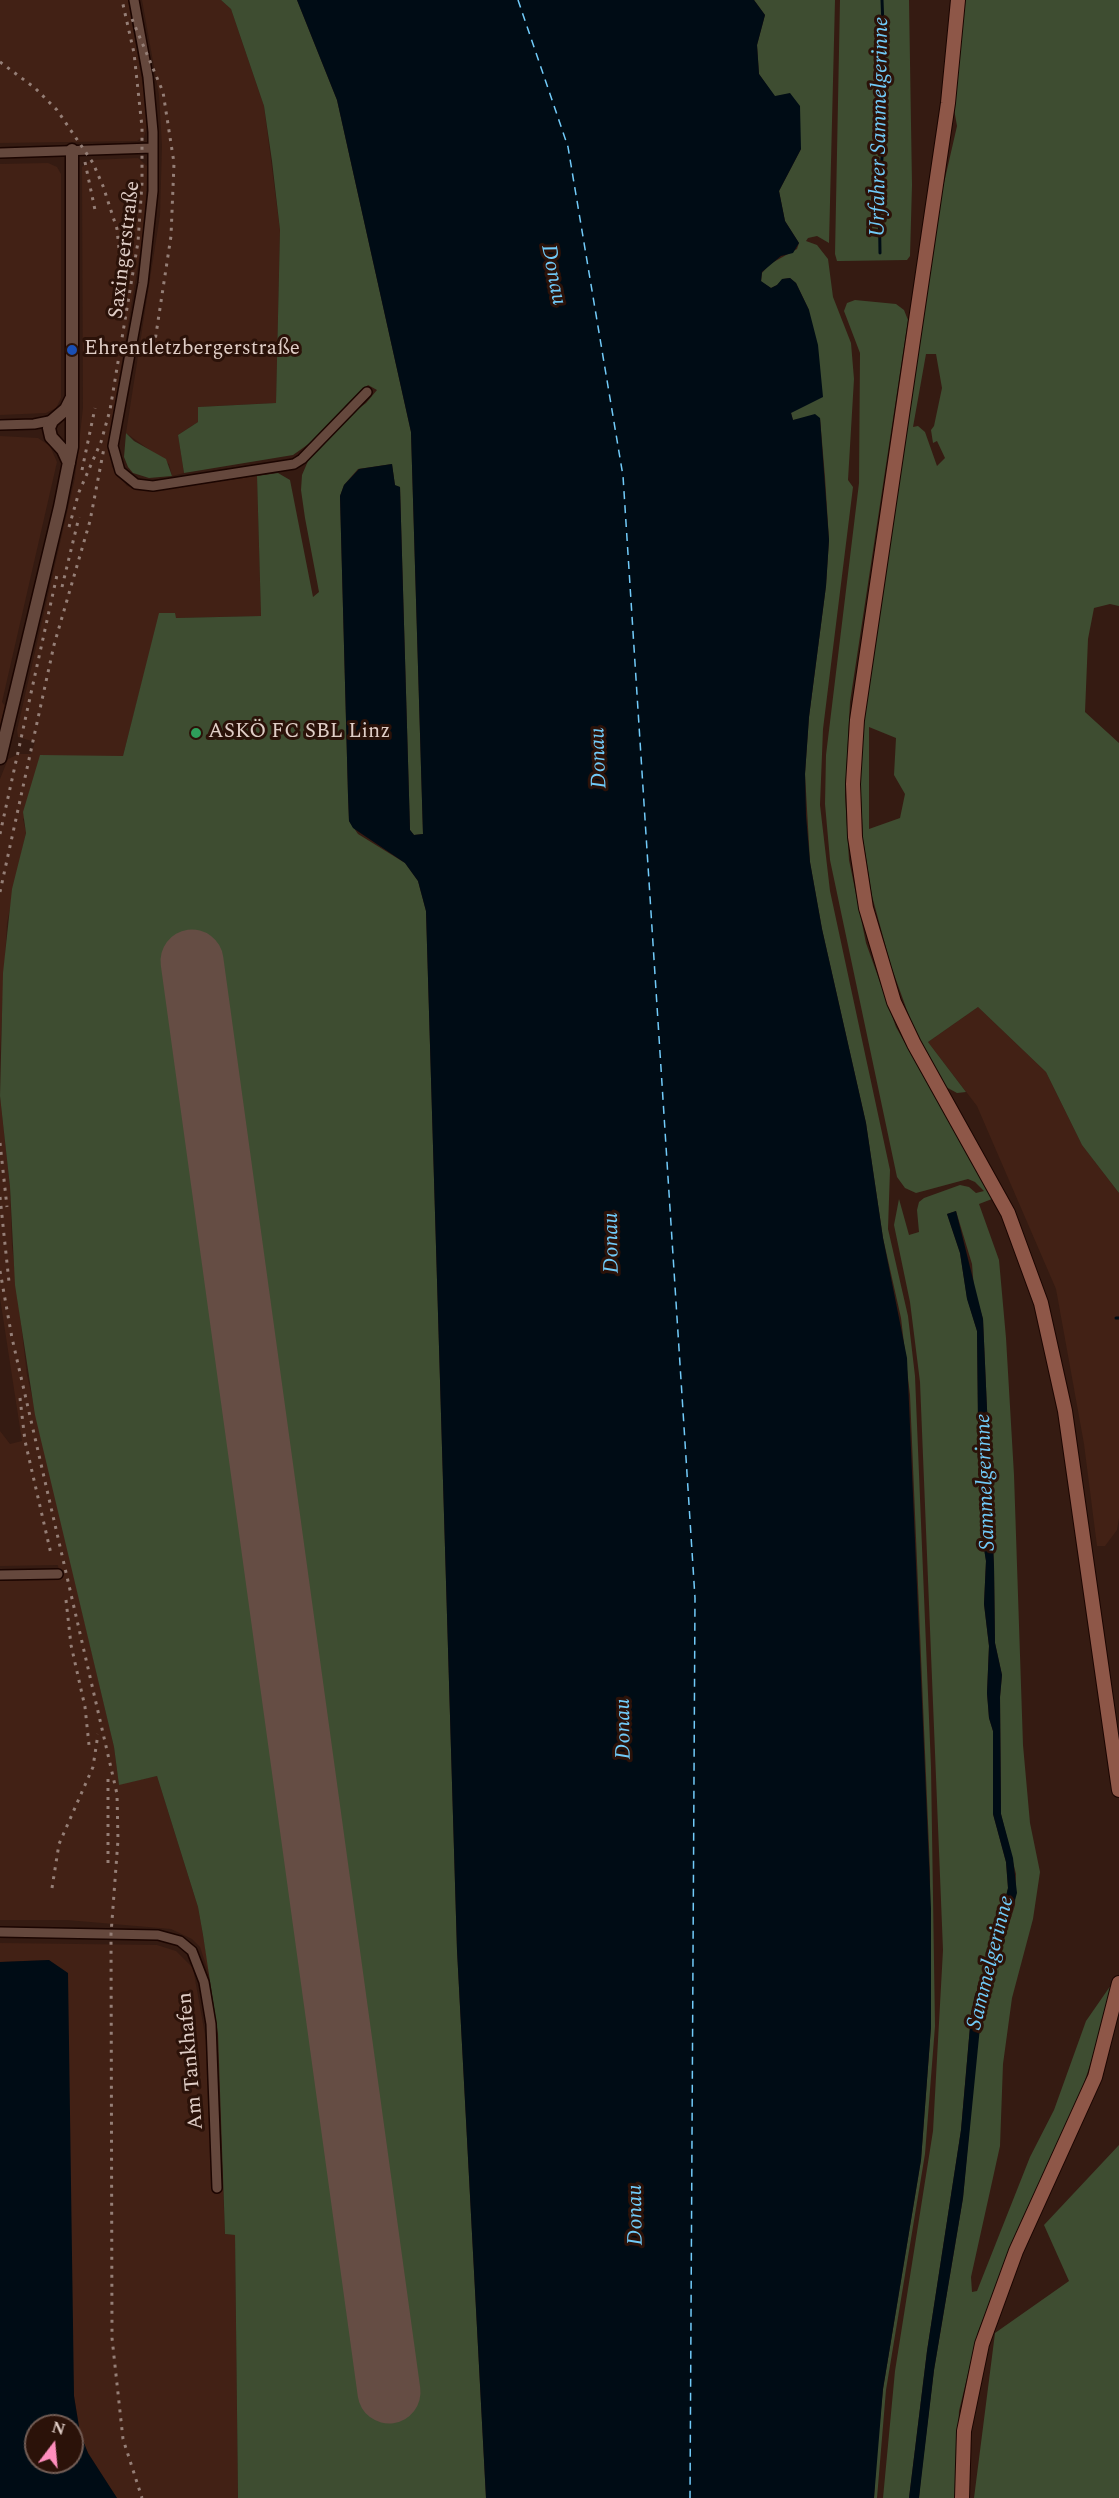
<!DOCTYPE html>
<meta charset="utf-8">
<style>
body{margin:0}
#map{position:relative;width:1119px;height:2498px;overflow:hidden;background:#351b12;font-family:Spectral,serif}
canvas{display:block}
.north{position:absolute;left:24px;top:2414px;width:60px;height:60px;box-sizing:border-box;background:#2b1209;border:2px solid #735d55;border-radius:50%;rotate:16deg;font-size:16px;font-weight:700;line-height:24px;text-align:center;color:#e0cec7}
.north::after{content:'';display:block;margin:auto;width:21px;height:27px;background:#fe8ebd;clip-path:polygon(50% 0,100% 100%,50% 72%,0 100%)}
</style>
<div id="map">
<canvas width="1119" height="2498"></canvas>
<div class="north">N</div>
</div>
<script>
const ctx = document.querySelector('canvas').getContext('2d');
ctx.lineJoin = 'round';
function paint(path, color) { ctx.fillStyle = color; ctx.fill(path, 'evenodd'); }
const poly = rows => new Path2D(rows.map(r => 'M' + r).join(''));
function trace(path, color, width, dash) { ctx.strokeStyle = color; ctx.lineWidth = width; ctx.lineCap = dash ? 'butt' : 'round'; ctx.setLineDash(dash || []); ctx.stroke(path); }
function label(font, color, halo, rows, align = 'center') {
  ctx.font = font + ' Spectral,serif'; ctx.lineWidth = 6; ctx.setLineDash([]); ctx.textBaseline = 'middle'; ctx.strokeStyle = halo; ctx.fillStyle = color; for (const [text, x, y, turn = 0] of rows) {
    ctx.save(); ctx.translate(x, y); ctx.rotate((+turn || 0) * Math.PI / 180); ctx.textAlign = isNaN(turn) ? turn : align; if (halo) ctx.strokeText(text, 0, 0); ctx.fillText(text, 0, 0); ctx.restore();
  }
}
paint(poly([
 [0,0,128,0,145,98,147,127,144,137,137,141,0,143],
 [142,0,221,0,231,9,264,106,280,230,276,403,198,407,198,422,178,435,184,473,172,476,169,464,126,433,160,215,162,146,159,95],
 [138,158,147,166,145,222,108,446,112,467,127,486,149,491,257,476,261,616,175,618,160,613,123,756,23,819,26,832,7,923,0,1054,0,779,8,759,19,754,31,754,35,742,18,737,17,730,75,478,83,408,82,167,91,160],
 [48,163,57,167,61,174,61,398,56,408,46,413,0,415,0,164],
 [0,436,38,438,50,446,57,462,2,702,5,706,0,725],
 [978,1007,1046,1072,1082,1145,1119,1193,1119,1518,1117,1530,1105,1546,1097,1546,1084,1444,1056,1289,977,1106,928,1042],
 [0,1096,10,1187,12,1246,27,1375,114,1747,119,1784,157,1776,198,1907,211,1980,200,1947,192,1939,171,1929,67,1920,0,1920,0,1581,60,1579,58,1565,0,1566,0,1431,10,1444,22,1441,0,1298],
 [0,1943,157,1945,176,1951,193,1968,207,2046,214,2188,223,2187,225,2234,235,2235,238,2498,117,2498,88,2453,80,2433,74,2396,49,1960,0,1962]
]), '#422115');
paint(poly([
 [221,0,297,0,337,100,411,432,423,834,414,835,410,830,400,487,395,486,392,464,358,469,344,485,340,496,348,795,349,821,358,834,405,863,418,881,426,911,457,1950,486,2498,238,2498,235,2235,225,2234,218,2034,203,1935,198,1907,157,1776,119,1785,114,1747,35,1415,15,1285,10,1187,0,1096,3,973,12,889,26,833,23,812,40,755,123,756,159,613,175,613,176,618,261,616,257,476,278,473,290,480,313,597,319,592,305,518,301,490,302,475,311,454,331,429,366,403,377,390,368,385,317,438,293,455,184,473,178,435,198,422,198,407,276,403,280,230,272,161,264,106,231,9],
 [754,0,835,0,829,243,817,236,808,238,806,241,817,245,828,259,833,297,851,343,854,379,848,480,853,487,823,729,820,805,830,891,890,1170,888,1229,908,1316,915,1376,931,1767,935,2026,925,2154,886,2390,877,2498,874,2498,876,2459,883,2389,921,2160,931,2027,930,1871,910,1395,901,1318,883,1238,866,1123,822,929,810,862,805,774,809,717,826,586,829,540,825,477,820,418,793,420,791,413,809,310,796,283,790,278,783,279,777,285,771,288,761,282,762,273,770,264,797,249,799,243,785,221,779,191,801,149,775,97,759,74,757,45,765,15],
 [840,0,909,0,912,185,910,256,907,260,841,261,837,261,835,254],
 [965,0,1119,0,1119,606,1110,604,1094,608,1088,639,1085,712,1119,743,1119,1193,1082,1145,1046,1072,978,1007,928,1042,966,1092,957,1093,946,1087,913,1027,891,966,872,896,863,839,860,774,864,719,941,196,957,126,954,109],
 [926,354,936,354,942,388,934,426,931,430,933,443,937,441,945,458,937,466,925,432,918,426,913,427],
 [869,727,896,738,894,775,905,794,900,818,869,829],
 [855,300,896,304,904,310,908,320,850,702,845,795,849,860,866,943,896,1027,992,1199,979,1204,999,1260,1006,1338,1014,1475,1023,1745,1030,1823,1040,1872,1033,1919,1012,1998,1003,2064,1000,2146,971,2277,972,2292,977,2291,1030,2157,1054,2110,1086,2021,1111,1985,1097,2044,1079,2098,1019,2226,978,2332,959,2411,955,2498,919,2498,921,2477,934,2370,963,2198,977,2042,987,1994,1015,1905,1016,1874,1001,1814,1000,1697,1002,1675,995,1643,994,1566,983,1319,974,1289,972,1264,956,1211,947,1214,960,1253,967,1298,977,1331,978,1422,984,1499,982,1536,986,1561,984,1604,989,1646,987,1693,989,1718,993,1731,993,1814,1006,1862,1008,1888,988,1969,975,1995,971,2015,961,2130,927,2351,909,2498,883,2498,895,2371,933,2131,943,1950,920,1382,910,1302,894,1225,899,1199,909,1235,919,1232,917,1210,919,1202,924,1198,960,1185,969,1187,976,1193,984,1191,975,1182,968,1179,916,1193,905,1188,897,1177,830,860,825,804,826,755,859,483,860,353,844,311,847,303],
 [126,433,134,441,166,459,172,476,149,478,133,473,128,467,124,457],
 [1119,2145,1119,2498,974,2498,995,2333,1069,2281,1044,2225]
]), '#3e4d31');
paint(poly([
 [297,0,754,0,765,15,757,45,759,74,775,96,790,93,800,106,801,149,779,191,785,221,799,243,793,253,781,256,762,272,761,281,771,288,777,285,782,279,790,278,796,283,809,310,818,345,823,397,791,413,793,420,815,414,820,418,829,540,826,586,809,717,805,774,806,816,810,862,822,929,866,1123,883,1238,907,1358,931,1909,931,2027,921,2160,883,2389,874,2498,486,2498,457,1950,426,911,418,881,405,863,353,828,349,821,348,795,340,496,344,485,359,469,392,464,395,485,400,487,410,830,414,835,423,834,411,432,337,100],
 [956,1211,983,1319,994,1566,995,1643,1002,1675,1000,1697,1001,1814,1013,1858,1017,1893,981,2017,963,2198,934,2370,919,2498,909,2498,927,2351,961,2130,971,2015,975,1995,988,1969,1008,1888,1006,1862,993,1814,993,1731,989,1718,987,1693,989,1646,984,1604,986,1561,982,1536,984,1499,978,1422,977,1331,967,1299,960,1253,947,1214],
 [49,1960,68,1973,74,2396,80,2433,88,2453,117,2498,0,2498,0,1962],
 [36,2426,72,2426,72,2462,36,2462]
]), '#000c15');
trace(poly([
 [880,253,879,188,883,148,884,52,882,0],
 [1116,1318,1119,1318]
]), '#000c15', 3);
trace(poly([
 [518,0,568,147,623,476,695,1598,690,2498]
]), '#71cbf9', 1.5, [8, 6]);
trace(poly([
 [192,961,389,2392]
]), '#654d44', 63);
const minor = poly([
 [134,0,148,77,153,132,153,191,143,283,113,446,120,471,136,484,153,486,294,464,302,459,367,392],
 [0,153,153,148],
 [0,425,34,424,54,420],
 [0,1575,58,1574],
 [0,1932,158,1935,180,1941,192,1951,204,1982,211,2024,217,2188]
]);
const tertiary = poly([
 [69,463,63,450,51,437,49,428,52,421,66,409,71,399],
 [0,758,60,507,72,447,72,150]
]);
const secondary = poly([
 [958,0,948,103,857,720,853,784,855,837,866,908,894,1002,914,1044,1008,1213,1041,1303,1065,1411,1119,1790],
 [962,2498,964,2431,982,2344,1016,2251,1095,2077,1119,1983]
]);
trace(minor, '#1b0501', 12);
trace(tertiary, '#1b0501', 15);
trace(secondary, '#1b0501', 16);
trace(minor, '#65483d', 9);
trace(tertiary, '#65483d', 12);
trace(secondary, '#8e5748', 14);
trace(poly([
 [132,19,163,92,174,163,171,236,155,341],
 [0,62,35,88,57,110,93,163,103,186,117,229,124,298],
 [85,162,95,210],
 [82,470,95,408],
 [69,527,79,492,101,442,110,410,138,242,142,183,142,127,134,53,122,0],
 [62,587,79,517],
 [0,834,57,575],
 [0,892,54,645,90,521,104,448],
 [0,1143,7,1207],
 [0,1197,9,1282],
 [0,1271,12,1338,117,1794,118,1840,111,1934,112,2338,123,2439,142,2498],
 [20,1398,25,1441,51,1554],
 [66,1600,71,1645,85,1707,89,1745],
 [108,1779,108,1866],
 [52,1888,59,1844,93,1767,98,1734]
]), '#957f77', 3, [3, 6]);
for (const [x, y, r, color] of [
 [72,350,6,"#1a4fb4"],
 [196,733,6,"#2e9e5b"]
]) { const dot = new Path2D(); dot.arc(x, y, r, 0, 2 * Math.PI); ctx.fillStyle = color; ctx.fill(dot); trace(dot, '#2b1209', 2); }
label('21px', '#e0cec7', '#2b1209', [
 ["Saxingerstraße",126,250,-83],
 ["Am Tankhafen",192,2061,-95]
]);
label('21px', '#e0cec7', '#2b1209', [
 ["Ehrentletzbergerstraße",84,350],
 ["ASKÖ FC SBL Linz",208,733]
], 'left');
label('italic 22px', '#71cbf9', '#2b1209', [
 ["Urfahrer Sammelgerinne",881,127,-89],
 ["Donau",552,275,79],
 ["Donau",600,758,-92],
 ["Donau",613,1243,-91],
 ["Sammelgerinne",987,1482,-92],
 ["Donau",625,1729,-91],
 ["Sammelgerinne",992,1963,-76],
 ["Donau",637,2215,-91]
]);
</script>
